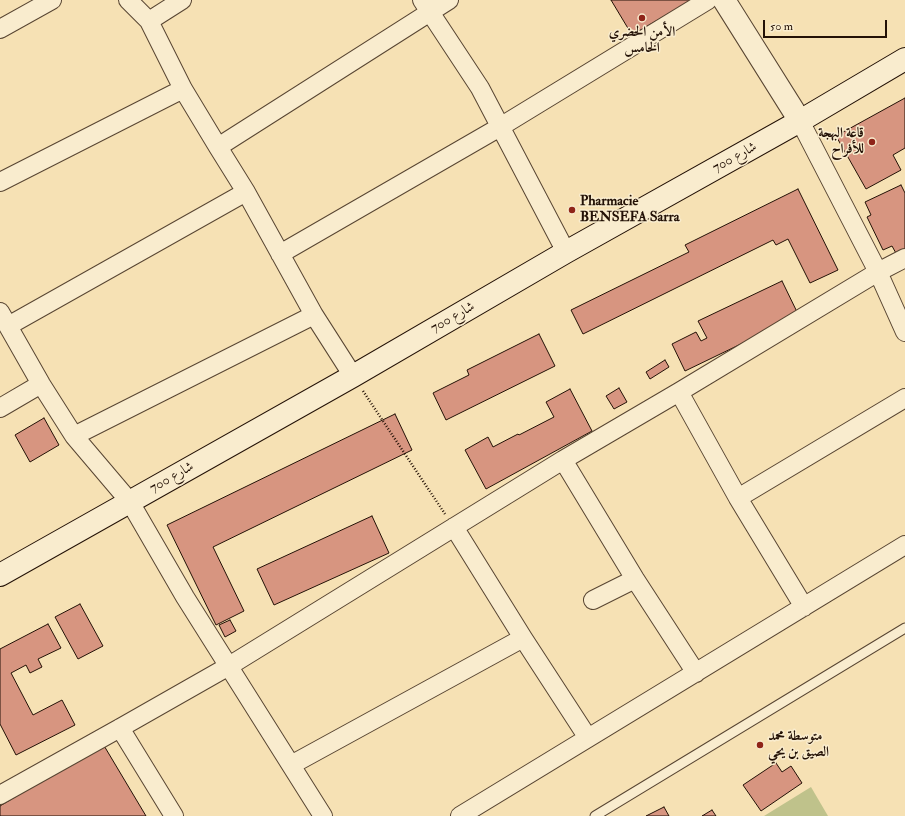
<!DOCTYPE html>
<meta charset="utf-8">
<style>
body{margin:0}
#map{position:relative;width:905px;height:816px;overflow:hidden;background:#f6e1b4;font-family:"IM FELL Double Pica",serif}
canvas{display:block}
.scale{position:absolute;left:763px;top:20px;width:124px;height:18px;box-sizing:border-box;border:2px solid #231106;border-top:0;padding-left:5px;font-size:12px;line-height:14px;white-space:nowrap;color:#231106;-webkit-text-stroke:3px #f9ecce;paint-order:stroke}
</style>
<div id="map">
<canvas width="905" height="816"></canvas>
<div class="scale">50 m</div>
</div>
<script>
const ctx = document.querySelector('canvas').getContext('2d');
ctx.lineJoin = 'round';
function paint(path, color) { ctx.fillStyle = color; ctx.fill(path, 'evenodd'); }
const poly = rows => new Path2D(rows.map(r => 'M' + r).join(''));
function trace(path, color, width, dash) { ctx.strokeStyle = color; ctx.lineWidth = width; ctx.lineCap = dash ? 'butt' : 'round'; ctx.setLineDash(dash || []); ctx.stroke(path); }
function label(font, color, halo, rows, align = 'center') {
  ctx.font = font + ' "IM FELL Double Pica",Amiri,serif'; ctx.lineWidth = 3; ctx.setLineDash([]); ctx.textBaseline = 'middle'; ctx.strokeStyle = halo; ctx.fillStyle = color; for (const [text, x, y, turn = 0] of rows) {
    ctx.save(); ctx.translate(x, y); ctx.rotate((+turn || 0) * Math.PI / 180); ctx.textAlign = isNaN(turn) ? turn : align; if (halo) ctx.strokeText(text, 0, 0); ctx.fillText(text, 0, 0); ctx.restore();
  }
}
paint(poly([
 [811,787,828,816,764,816]
]), '#bfc28b');
const building = poly([
 [611,0,692,0,632,35,611,0],
 [905,98,905,148,893,155,901,170,866,189,836,136,905,98],
 [901,185,905,193,905,251,897,255,892,246,883,250,867,217,871,215,865,202,901,185],
 [798,189,838,270,810,283,788,239,776,245,773,240,583,334,571,310,689,252,685,245,798,189],
 [782,281,799,316,685,371,672,344,696,332,701,341,707,338,698,321,782,281],
 [539,334,555,366,446,420,433,393,469,375,467,370,539,334],
 [665,360,669,367,650,379,646,372,665,360],
 [619,388,627,402,614,409,606,396,619,388],
 [570,389,592,431,486,489,465,450,488,437,493,447,518,434,519,435,554,417,546,402,570,389],
 [395,414,412,450,213,547,244,611,216,625,167,525,395,414],
 [44,418,59,445,30,462,15,435,44,418],
 [372,516,389,553,274,605,257,569,372,516],
 [80,604,103,646,78,659,55,617,80,604],
 [230,620,236,631,225,637,219,625,230,620],
 [48,624,61,648,38,659,42,667,30,673,26,665,11,673,33,715,62,700,75,725,16,755,0,724,0,649,48,624],
 [103,744,146,816,0,816,0,806,103,744],
 [776,763,782,772,791,766,802,783,761,811,743,785,776,763],
 [664,807,669,816,646,816,664,807],
 [712,810,716,816,702,816,712,810]
]);
paint(building, '#d79580');
trace(building, '#231106', 1);
const service = poly([
 [595,816,905,628]
]);
const minor = poly([
 [128,0,149,21,183,89,218,147,246,192,314,315,353,376],
 [422,0,480,88,566,252],
 [149,21,182,0],
 [0,29,52,0],
 [800,121,878,272,905,258],
 [218,147,449,0],
 [0,182,183,89],
 [280,254,500,127,708,0],
 [0,312,41,384,74,436,130,502,185,597,323,816],
 [8,326,246,192],
 [679,392,738,498,804,607],
 [0,408,41,384],
 [74,436,314,315],
 [563,460,635,579,696,673],
 [738,498,905,398],
 [454,527,523,638,588,738],
 [593,600,635,579],
 [120,728,174,816],
 [291,765,523,638],
 [0,795,120,728,229,666,563,460,679,392,878,272,905,332],
 [460,816,905,545]
]);
const tertiary = poly([
 [724,0,800,121]
]);
const secondary = poly([
 [0,575,353,376,566,252,800,121,905,59]
]);
trace(service, '#584532', 11);
trace(minor, '#584532', 20);
trace(tertiary, '#584532', 24);
trace(secondary, '#231106', 24);
trace(poly([
 [363,391,445,514]
]), '#231106', 2.5, [1, 2]);
trace(service, '#f9ecce', 9);
trace(minor, '#f9ecce', 18);
trace(tertiary, '#f9ecce', 22);
trace(secondary, '#f9ecce', 22);
for (const [x, y, r, color] of [
 [642,18,4,"#8f2418"],
 [872,142,4,"#8f2418"],
 [572,210,4,"#8f2418"],
 [760,745,4,"#8f2418"]
]) { const dot = new Path2D(); dot.arc(x, y, r, 0, 2 * Math.PI); ctx.fillStyle = color; ctx.fill(dot); trace(dot, '#f9ecce', 1.5); }
label('bold 14px', '#231106', '#f9ecce', [
 ["الأمن الحضري",642,33,"center"],
 ["الخامس",642,49,"center"],
 ["قاعة البهجة",864,134,"right"],
 ["للأفراح",864,150,"right"],
 ["Pharmacie",580,202],
 ["BENSEFA Sarra",580,218],
 ["متوسطة محمد",768,737],
 ["الصيق بن يحي",768,753]
], 'left');
label('14px', '#231106', '#f9ecce', [
 ["شارع 700",735,158,-29],
 ["شارع 700",453,318,-30],
 ["شارع 700",172,478,-30]
]);
</script>
